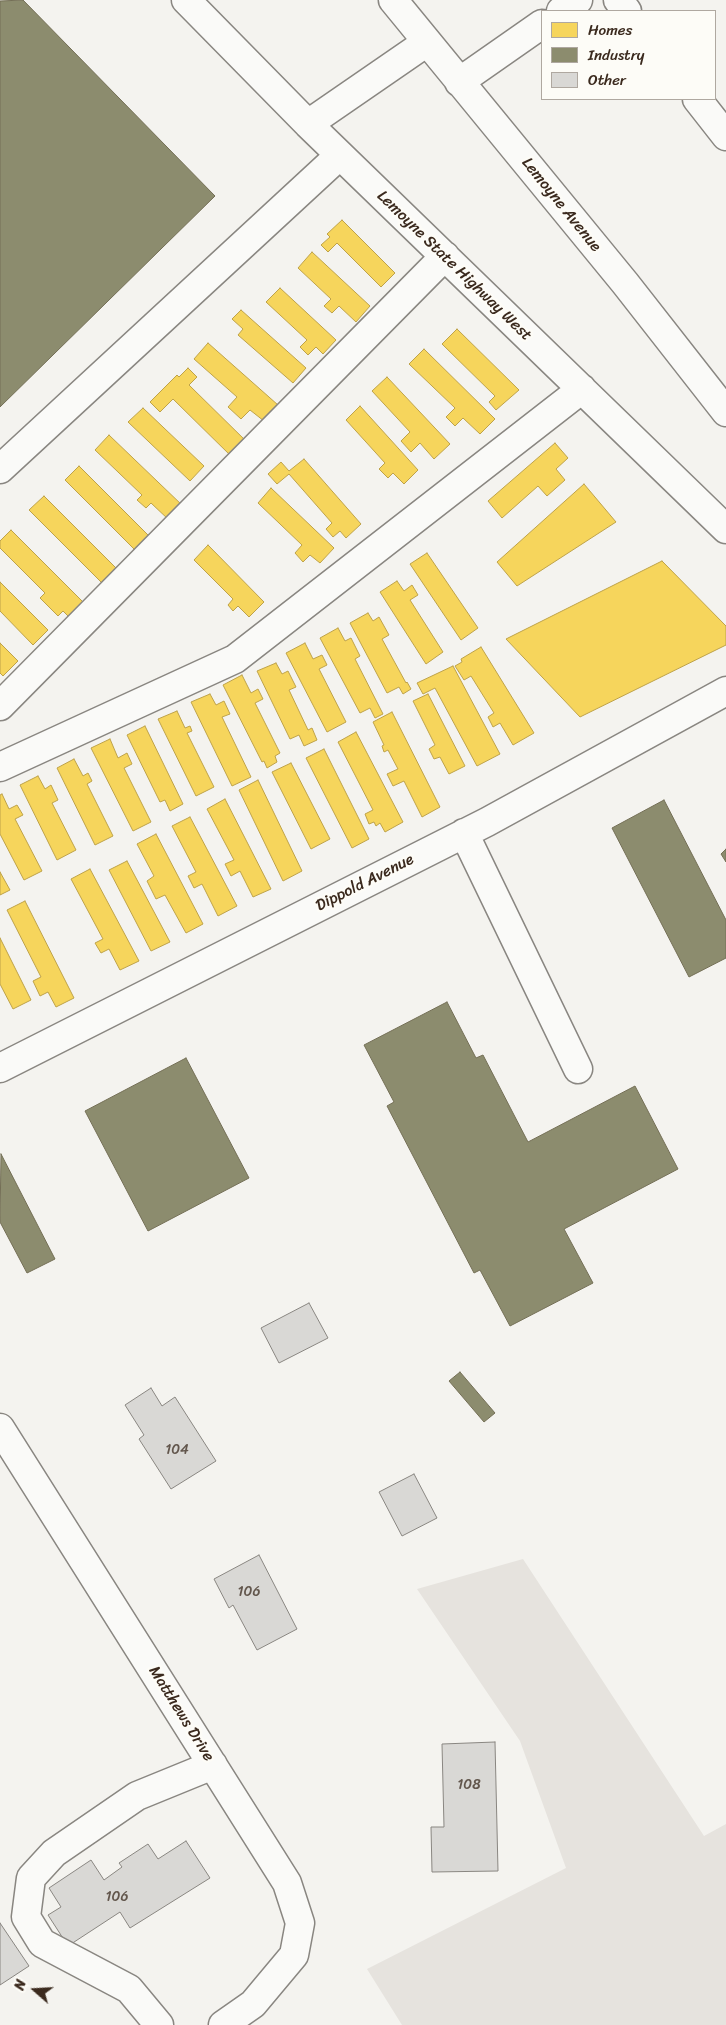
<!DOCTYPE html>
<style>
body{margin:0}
#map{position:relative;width:726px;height:2025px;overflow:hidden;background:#f4f3ef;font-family:Sriracha,sans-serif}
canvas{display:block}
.legend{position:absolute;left:541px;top:10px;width:175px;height:90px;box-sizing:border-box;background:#fdfcf7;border:1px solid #afa8a0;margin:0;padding:6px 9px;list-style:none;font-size:15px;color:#3b2a1e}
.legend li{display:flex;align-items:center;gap:10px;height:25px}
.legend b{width:25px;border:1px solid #afa8a0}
.north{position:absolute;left:10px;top:1965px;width:50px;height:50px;-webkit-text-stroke:4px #fdfcf7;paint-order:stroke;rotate:289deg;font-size:14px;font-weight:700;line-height:20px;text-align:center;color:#3b2a1e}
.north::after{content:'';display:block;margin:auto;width:18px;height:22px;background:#3b2a1e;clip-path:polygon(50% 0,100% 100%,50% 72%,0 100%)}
</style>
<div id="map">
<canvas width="726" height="2025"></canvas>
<ul class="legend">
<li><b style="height:14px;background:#f6d55c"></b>Homes</li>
<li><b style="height:14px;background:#8c8c6e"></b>Industry</li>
<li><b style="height:14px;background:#d9d8d5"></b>Other</li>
</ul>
<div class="north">N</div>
</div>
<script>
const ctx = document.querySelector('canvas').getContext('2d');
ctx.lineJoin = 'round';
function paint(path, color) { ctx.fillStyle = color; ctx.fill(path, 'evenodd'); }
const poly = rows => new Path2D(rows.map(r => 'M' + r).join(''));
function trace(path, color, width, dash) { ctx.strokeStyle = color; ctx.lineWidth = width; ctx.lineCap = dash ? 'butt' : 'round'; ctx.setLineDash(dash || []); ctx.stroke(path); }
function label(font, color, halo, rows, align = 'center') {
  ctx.font = font + ' Sriracha,sans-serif'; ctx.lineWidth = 5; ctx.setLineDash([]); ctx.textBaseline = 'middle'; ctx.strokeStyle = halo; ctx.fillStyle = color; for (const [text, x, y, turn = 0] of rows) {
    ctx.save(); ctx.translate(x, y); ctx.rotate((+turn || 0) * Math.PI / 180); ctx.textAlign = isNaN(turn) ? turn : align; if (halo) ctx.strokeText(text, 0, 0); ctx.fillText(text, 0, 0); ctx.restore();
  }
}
paint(poly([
 [523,1559,704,1836,726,1824,726,2025,402,2025,367,1969,566,1868,520,1741,417,1589]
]), '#e6e3de');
const homes = poly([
 [342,220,395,273,381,287,337,243,328,252,321,245,330,237,327,234,342,220],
 [312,252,370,306,356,322,339,306,332,313,324,306,331,299,298,268,312,252],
 [280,288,336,340,323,354,316,347,308,355,300,347,307,340,266,302,280,288],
 [241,310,306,368,293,383,238,335,243,329,232,319,241,310],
 [457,329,519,390,496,410,489,402,495,396,442,344,457,329],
 [208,343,278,405,264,421,250,410,241,419,228,407,237,397,194,359,208,343],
 [424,349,495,419,480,434,463,418,455,426,446,417,455,408,409,364,424,349],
 [188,368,197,377,189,385,248,443,233,458,173,399,160,412,150,402,177,375,179,377,188,368],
 [387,377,450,444,434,459,420,443,411,452,401,441,410,432,372,391,387,377],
 [360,406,418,470,404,484,393,473,388,478,379,469,385,463,346,420,360,406],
 [143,408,204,466,190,481,128,422,143,408],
 [109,435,183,506,169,520,151,503,146,508,137,500,142,495,95,450,109,435],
 [555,443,568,458,556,469,565,480,547,496,538,486,502,518,488,501,555,443],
 [304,459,361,524,346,538,340,531,333,537,326,529,332,523,289,474,277,484,268,474,281,462,289,471,304,459],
 [79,466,150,537,136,551,65,480,79,466],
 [584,484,616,522,517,586,497,562,584,484],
 [271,488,334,548,320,563,310,555,303,562,295,553,302,545,258,503,271,488],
 [44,496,116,568,102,583,29,510,44,496],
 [11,530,83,602,68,616,63,611,58,616,40,598,45,593,0,548,0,541,11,530],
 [208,545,264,602,249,617,238,606,233,611,228,605,233,599,194,560,208,545],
 [427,553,478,628,461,640,410,564,427,553],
 [662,561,726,626,726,645,580,717,506,639,662,561],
 [397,581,404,591,412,585,418,595,410,600,443,652,426,664,380,592,397,581],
 [0,582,48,630,33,645,0,611,0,582],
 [368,613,373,621,379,617,389,635,382,639,406,683,407,682,411,689,403,694,399,687,387,693,350,623,368,613],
 [338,628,345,641,351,638,360,656,355,659,383,714,375,718,370,708,360,713,320,638,338,628],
 [0,643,18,661,3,676,0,673,0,643],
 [305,643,313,659,322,655,327,665,319,669,346,722,327,732,286,653,305,643],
 [481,647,534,733,513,745,500,723,493,727,488,717,494,713,471,676,464,680,455,666,462,662,461,659,481,647],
 [276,663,282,674,288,671,296,687,289,690,308,730,312,728,317,740,304,746,299,735,290,739,257,671,276,663],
 [453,666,500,754,477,766,435,688,423,694,417,683,453,666],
 [242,675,251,693,258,689,263,699,255,703,280,753,275,756,277,762,267,768,264,761,262,762,223,685,242,675],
 [210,694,216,705,224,701,230,714,222,717,251,777,232,786,191,702,210,694],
 [428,694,465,766,449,774,440,757,434,759,429,749,435,745,413,701,428,694],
 [177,711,185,728,190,726,192,731,187,733,214,787,196,796,158,719,177,711],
 [392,712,440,807,422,817,404,781,393,786,387,774,398,769,388,750,384,752,382,746,384,745,373,722,392,712],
 [145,726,183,804,170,811,165,800,160,802,127,735,145,726],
 [356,732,403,822,385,832,380,823,376,826,374,822,369,824,365,814,373,810,338,742,356,732],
 [110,739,118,758,127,753,132,764,124,768,151,822,133,831,91,748,110,739],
 [324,749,369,839,352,848,306,758,324,749],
 [74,759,83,776,88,773,92,781,87,784,113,836,95,845,57,768,74,759],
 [291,763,330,839,311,849,272,772,291,763],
 [38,776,45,789,51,785,58,800,52,803,76,850,57,860,20,785,38,776],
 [258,780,302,871,283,881,239,790,258,780],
 [2,794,9,809,17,805,23,815,15,819,42,871,24,880,0,834,0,795,2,794],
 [225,799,271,889,253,897,240,871,231,876,225,864,234,860,207,809,225,799],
 [190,817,237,906,218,916,202,884,194,888,188,876,196,872,172,826,190,817],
 [156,834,203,924,186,933,165,895,156,899,147,881,154,876,137,844,156,834],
 [127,861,170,942,151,951,109,870,127,861],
 [90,869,139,961,120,970,109,949,101,953,95,943,103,939,71,879,90,869],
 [0,872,10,890,0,895,0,872],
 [25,901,74,998,56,1007,48,992,40,996,33,981,41,977,7,910,25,901],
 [0,938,31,1000,13,1009,0,984,0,938]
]);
paint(homes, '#f6d55c');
trace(homes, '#bea249', 1);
const industry = poly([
 [23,0,215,196,0,407,0,1,23,0],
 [664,800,726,920,726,958,689,977,612,828,664,800],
 [726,849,726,862,721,854,726,849],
 [447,1002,476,1058,483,1055,528,1142,635,1086,678,1169,564,1229,593,1283,510,1326,480,1270,474,1273,387,1106,394,1102,364,1045,447,1002],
 [186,1058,249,1178,148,1231,85,1111,186,1058],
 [1,1154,55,1259,27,1273,0,1222,1,1154],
 [460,1372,495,1413,484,1422,449,1381,460,1372]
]);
paint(industry, '#8c8c6e');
trace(industry, '#746f56', 1);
const building = poly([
 [309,1303,328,1338,279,1363,261,1328,309,1303],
 [151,1388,162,1406,175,1397,216,1461,171,1489,139,1439,144,1435,125,1405,151,1388],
 [414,1474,437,1518,402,1536,379,1492,414,1474],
 [259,1555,297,1629,257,1650,233,1605,229,1608,214,1579,259,1555],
 [495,1742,498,1871,432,1872,431,1827,444,1827,442,1744,495,1742],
 [186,1841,210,1878,130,1928,120,1912,68,1946,48,1915,61,1907,49,1888,91,1860,104,1880,122,1867,119,1863,148,1844,158,1859,186,1841],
 [0,1923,29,1966,0,1985,0,1923]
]);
paint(building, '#d9d8d5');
trace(building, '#898681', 1);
const minor = poly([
 [186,0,308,124,726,529],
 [393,0,625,283,726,412],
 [618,0,627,11],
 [561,11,578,0],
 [459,82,542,24],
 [697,99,726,136],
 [308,124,427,42],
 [0,469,340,155],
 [0,706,445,256],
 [0,767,235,659,582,389],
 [464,833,578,1069],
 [0,1068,487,822,726,691],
 [0,1428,287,1883,300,1923,294,1955,253,2004,223,2025],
 [159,2025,129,1989,42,1943,26,1917,31,1878,54,1853,137,1796,213,1765]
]);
trace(minor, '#898681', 31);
trace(minor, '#fafaf8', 28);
label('14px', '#62564c', null, [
 ["104",177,1450],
 ["106",249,1592],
 ["108",469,1785],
 ["106",117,1897]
]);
label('16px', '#3b2a1e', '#fdfcf7', [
 ["Lemoyne Avenue",561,205,51],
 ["Lemoyne State Highway West",454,266,44],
 ["Dippold Avenue",365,883,-27],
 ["Matthews Drive",181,1714,58]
]);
</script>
